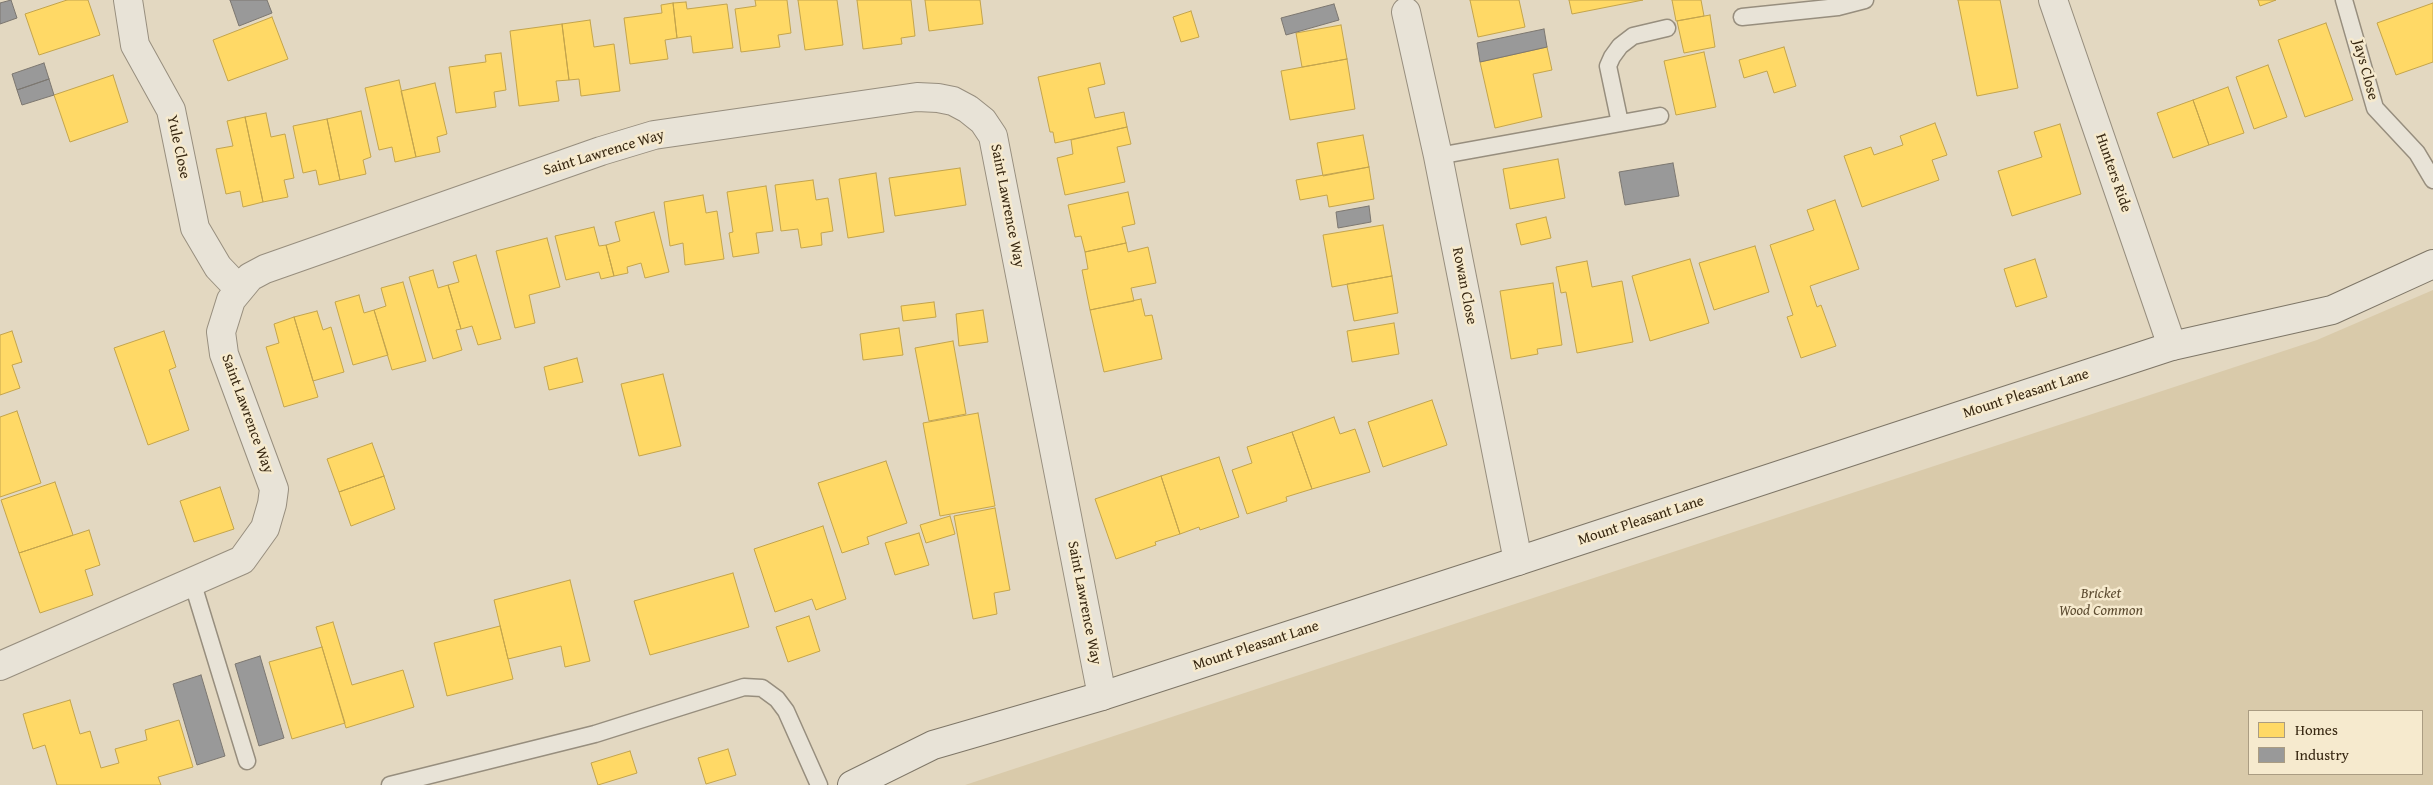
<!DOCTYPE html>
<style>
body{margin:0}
#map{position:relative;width:2433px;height:785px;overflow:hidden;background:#e3d8c1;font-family:"Gentium Book Plus",serif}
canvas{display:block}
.legend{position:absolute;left:2248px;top:710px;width:175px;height:65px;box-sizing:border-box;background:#f6eace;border:1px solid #aa9c82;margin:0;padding:6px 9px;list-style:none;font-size:15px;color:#372711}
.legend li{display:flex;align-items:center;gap:10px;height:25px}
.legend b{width:25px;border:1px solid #aa9c82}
</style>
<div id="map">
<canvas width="2433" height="785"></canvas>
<ul class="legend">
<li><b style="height:14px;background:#ffd966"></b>Homes</li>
<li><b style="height:14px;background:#999"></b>Industry</li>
</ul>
</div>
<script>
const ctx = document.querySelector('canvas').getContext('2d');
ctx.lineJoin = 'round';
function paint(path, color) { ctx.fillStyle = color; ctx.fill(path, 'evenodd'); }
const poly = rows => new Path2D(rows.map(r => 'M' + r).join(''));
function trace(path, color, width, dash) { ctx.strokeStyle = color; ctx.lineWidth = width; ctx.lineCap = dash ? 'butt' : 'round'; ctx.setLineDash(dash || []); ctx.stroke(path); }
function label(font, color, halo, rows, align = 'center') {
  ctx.font = font + ' "Gentium Book Plus",serif'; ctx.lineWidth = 5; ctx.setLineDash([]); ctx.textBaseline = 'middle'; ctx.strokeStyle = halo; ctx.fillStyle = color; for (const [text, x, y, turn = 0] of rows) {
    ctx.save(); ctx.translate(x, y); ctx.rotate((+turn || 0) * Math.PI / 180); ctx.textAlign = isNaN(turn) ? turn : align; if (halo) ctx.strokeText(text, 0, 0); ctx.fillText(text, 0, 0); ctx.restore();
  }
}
paint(poly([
 [2433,290,2433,785,965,785,2317,340],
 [2249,711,2422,711,2422,774,2249,774]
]), '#d9caaa');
const homes = poly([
 [67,0,88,0,100,35,39,55,25,14,67,0],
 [755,0,787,0,791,33,778,35,780,47,741,52,735,9,756,6,755,0],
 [798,0,837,0,843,45,805,50,798,0],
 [857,0,911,0,915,36,901,38,902,44,863,49,857,0],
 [925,0,980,0,983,24,929,31,925,0],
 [1470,0,1519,0,1525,27,1478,37,1470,0],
 [1569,0,1643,0,1572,14,1569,0],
 [1672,0,1701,0,1704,16,1676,21,1672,0],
 [1958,0,2000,0,2018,88,1977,96,1958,0],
 [2258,0,2276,0,2260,6,2258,0],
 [686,2,687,9,727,4,733,48,693,53,691,36,677,38,673,3,686,2],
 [673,3,677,38,665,40,668,59,630,64,624,18,662,13,661,5,673,3],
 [2433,3,2433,62,2396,75,2377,23,2433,3],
 [1191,11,1199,37,1181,42,1173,17,1191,11],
 [1710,15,1715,47,1684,53,1677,21,1710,15],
 [272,17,288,59,228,81,213,40,272,17],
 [590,20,594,47,614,44,620,91,581,96,579,79,569,80,562,24,590,20],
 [2326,23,2353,100,2305,117,2278,40,2326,23],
 [562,24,569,80,556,81,559,101,519,106,510,31,562,24],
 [1341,25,1347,59,1302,67,1296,33,1341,25],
 [1547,47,1552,70,1533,74,1542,117,1495,128,1480,62,1547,47],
 [1784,47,1796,86,1774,93,1767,71,1744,78,1739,60,1784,47],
 [1704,52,1716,107,1676,115,1664,61,1704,52],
 [501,53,506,90,494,92,496,107,456,113,449,67,486,62,485,55,501,53],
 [1347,59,1355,109,1290,120,1281,71,1347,59],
 [1100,63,1105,84,1088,88,1095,118,1124,112,1127,127,1055,143,1053,132,1050,132,1038,77,1100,63],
 [2268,65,2287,117,2254,129,2236,77,2268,65],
 [113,75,128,122,70,142,54,95,113,75],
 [399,80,416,157,395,162,392,147,379,150,365,88,399,80],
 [435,83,447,134,437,137,440,152,416,157,401,91,435,83],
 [2228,87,2244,133,2209,145,2193,100,2228,87],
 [2193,100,2209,145,2173,158,2157,113,2193,100],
 [361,111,371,157,363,160,366,174,340,180,327,119,361,111],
 [266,113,271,137,285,134,294,178,284,180,288,197,263,202,245,117,266,113],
 [245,117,263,202,243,207,240,191,226,194,216,149,233,146,227,121,245,117],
 [327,119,340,180,319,185,316,170,303,173,293,126,327,119],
 [1935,123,1947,155,1932,160,1939,180,1862,207,1844,156,1871,147,1874,155,1903,145,1900,136,1935,123],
 [2060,124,2081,194,2012,216,1998,171,2042,157,2034,132,2060,124],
 [1127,127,1131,144,1117,147,1125,182,1065,195,1057,158,1073,154,1071,140,1127,127],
 [1363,135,1369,167,1323,176,1317,143,1363,135],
 [1558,159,1565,198,1510,209,1503,169,1558,159],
 [1369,167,1374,199,1329,207,1327,195,1300,200,1296,180,1369,167],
 [960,168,966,205,895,216,889,178,960,168],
 [876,173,884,232,848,238,839,179,876,173],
 [813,180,816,200,828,198,833,231,821,233,822,245,801,248,798,229,781,231,775,185,813,180],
 [766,186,773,231,756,233,759,253,733,257,729,233,733,232,727,192,766,186],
 [1128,192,1135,224,1122,227,1126,243,1085,252,1081,236,1075,237,1068,205,1128,192],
 [703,195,706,213,717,211,724,259,685,265,683,243,670,246,664,202,703,195],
 [1835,200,1859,269,1810,286,1817,307,1821,305,1836,346,1801,358,1787,317,1793,315,1770,245,1814,230,1807,210,1835,200],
 [654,212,669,272,645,278,641,263,627,267,628,273,614,276,606,245,620,241,615,222,654,212],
 [1546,217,1551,238,1521,245,1516,224,1546,217],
 [1383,225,1392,276,1332,287,1323,235,1383,225],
 [594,227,599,246,606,245,614,276,601,279,599,272,566,280,555,236,594,227],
 [547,238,560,287,529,295,535,323,515,328,496,251,547,238],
 [1126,243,1128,252,1148,247,1156,283,1131,288,1134,301,1090,310,1082,270,1088,269,1085,252,1126,243],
 [1755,246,1769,292,1714,310,1699,263,1755,246],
 [476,255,501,339,478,345,472,326,461,329,448,285,459,282,453,262,476,255],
 [1690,259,1709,323,1650,341,1632,276,1690,259],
 [2035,259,2047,297,2016,307,2004,269,2035,259],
 [1587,261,1592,287,1622,281,1633,342,1577,353,1566,292,1561,293,1556,267,1587,261],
 [433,270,438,288,448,285,461,329,456,330,462,350,433,359,409,277,433,270],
 [1392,276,1398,313,1354,321,1347,284,1392,276],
 [403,282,426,361,392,370,374,310,386,306,381,288,403,282],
 [1553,283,1562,345,1537,349,1538,354,1511,359,1500,291,1553,283],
 [359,295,364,313,374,310,388,355,353,365,335,302,359,295],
 [1141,299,1145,316,1152,315,1162,359,1104,372,1090,310,1141,299],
 [934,302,936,317,903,321,901,306,934,302],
 [983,310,988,342,959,346,956,314,983,310],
 [317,311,323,330,331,327,344,372,313,381,294,317,317,311],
 [294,317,318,397,284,407,266,347,279,343,274,324,294,317],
 [1394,323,1399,354,1352,362,1347,331,1394,323],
 [899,328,903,355,863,360,860,334,899,328],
 [12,331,22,362,12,365,20,388,0,395,0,335,12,331],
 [164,331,176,367,169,370,189,430,148,445,114,348,164,331],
 [953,341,966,414,929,421,915,348,953,341],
 [577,358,583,382,549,390,544,367,577,358],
 [663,374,681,446,639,456,621,384,663,374],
 [1432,400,1447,445,1383,467,1368,422,1432,400],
 [17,411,41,483,0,497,0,417,17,411],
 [978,413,995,506,940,516,923,423,978,413],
 [1334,417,1340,434,1355,429,1370,472,1312,489,1292,432,1334,417],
 [1292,432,1312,489,1286,497,1287,501,1247,514,1232,470,1252,463,1247,447,1292,432],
 [372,443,384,476,339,492,327,459,372,443],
 [1219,457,1239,517,1200,530,1199,527,1180,534,1161,476,1219,457],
 [886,461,907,523,867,537,869,544,842,553,818,483,886,461],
 [384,476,395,509,351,526,339,492,384,476],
 [1161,476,1180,534,1155,542,1156,545,1116,559,1095,499,1161,476],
 [55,482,73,535,19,553,1,500,55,482],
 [220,487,234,529,194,542,180,501,220,487],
 [995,508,1010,590,994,593,997,614,973,619,954,516,995,508],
 [950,516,955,534,926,543,920,525,950,516],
 [823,526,846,599,816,610,812,599,775,612,754,549,823,526],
 [89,530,100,565,85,570,93,595,40,613,19,553,89,530],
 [919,533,929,565,895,575,885,543,919,533],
 [733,573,749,627,650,655,634,601,733,573],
 [570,580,590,661,565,667,561,646,508,659,494,600,570,580],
 [809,616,820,651,788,662,776,627,809,616],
 [333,622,352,685,403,670,414,707,346,728,316,627,333,622],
 [500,626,513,679,447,696,434,643,500,626],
 [322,647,345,723,292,739,269,662,322,647],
 [70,700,80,734,90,731,101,768,119,763,115,749,147,740,145,730,179,720,193,767,158,777,161,785,57,785,45,745,33,749,23,714,70,700],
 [728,749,736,775,706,784,698,758,728,749],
 [630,751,637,773,598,785,591,763,630,751]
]);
paint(homes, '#ffd966');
trace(homes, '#c3a44c', 1);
const industry = poly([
 [11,0,17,18,0,24,0,3,11,0],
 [230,0,267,0,272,13,239,26,230,0],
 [1334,4,1339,20,1286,35,1281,18,1334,4],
 [1544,29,1547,47,1480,62,1477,43,1544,29],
 [44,63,49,79,17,90,12,74,44,63],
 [49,79,54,95,22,105,17,90,49,79],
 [1673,163,1679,196,1625,205,1619,172,1673,163],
 [1369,206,1371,222,1338,228,1336,212,1369,206],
 [260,656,284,738,259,746,235,664,260,656],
 [201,675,225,756,197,765,173,684,201,675]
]);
paint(industry, '#999');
trace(industry, '#7c7770', 1);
const lane = poly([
 [2344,0,2375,108,2417,153,2433,180],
 [1742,17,1838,7,1865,0],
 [1620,123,1608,66,1612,57,1620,46,1633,36,1667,28],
 [1438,156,1660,116],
 [192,581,247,761],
 [390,785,595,734,744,687,762,688,777,699,786,711,819,785]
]);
const street = poly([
 [128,0,135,45,171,110,195,228,218,267,239,289],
 [2053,0,2172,346],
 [1406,12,1438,156,1518,561],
 [0,666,242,560,265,528,272,504,274,489,224,354,221,332,231,300,250,277,265,269,601,151,654,135,917,97,938,98,953,101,968,109,983,121,993,136,1102,696]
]);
const secondary = poly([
 [852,785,933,745,1102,696,1518,561,2172,346,2332,310,2433,264]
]);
trace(lane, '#978e7e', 19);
trace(street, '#978e7e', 30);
trace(secondary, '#7e7667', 30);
trace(lane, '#e8e3d7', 16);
trace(street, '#e8e3d7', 28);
trace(secondary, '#e8e3d7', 28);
label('15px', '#372711', '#f6eace', [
 ["Jays Close",2365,70,75],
 ["Yule Close",178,147,78],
 ["Saint Lawrence Way",604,153,-17],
 ["Hunters Ride",2113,173,71],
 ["Saint Lawrence Way",1007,206,79],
 ["Rowan Close",1464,286,79],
 ["Mount Pleasant Lane",2026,394,-18],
 ["Saint Lawrence Way",247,414,70],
 ["Mount Pleasant Lane",1641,521,-18],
 ["Saint Lawrence Way",1084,603,79],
 ["Mount Pleasant Lane",1256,646,-18]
]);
label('italic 15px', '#5e4d32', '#f6eace', [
 ["Bricket",2101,594],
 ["Wood Common",2101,611]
]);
</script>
